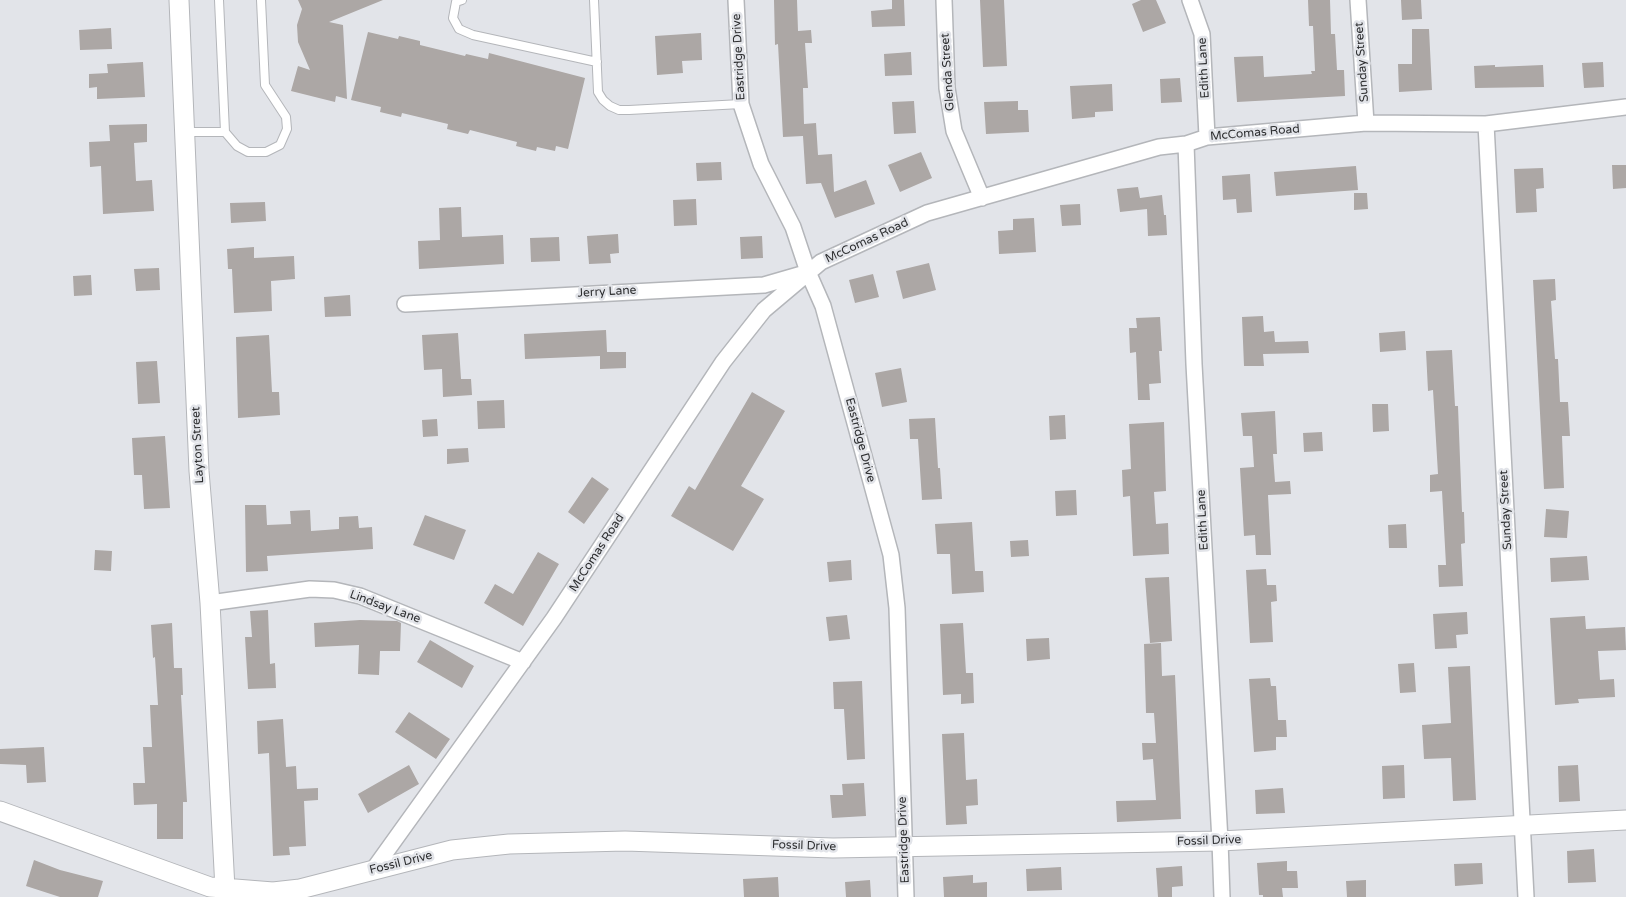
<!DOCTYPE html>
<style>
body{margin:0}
canvas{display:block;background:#e2e4e9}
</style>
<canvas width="1626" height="897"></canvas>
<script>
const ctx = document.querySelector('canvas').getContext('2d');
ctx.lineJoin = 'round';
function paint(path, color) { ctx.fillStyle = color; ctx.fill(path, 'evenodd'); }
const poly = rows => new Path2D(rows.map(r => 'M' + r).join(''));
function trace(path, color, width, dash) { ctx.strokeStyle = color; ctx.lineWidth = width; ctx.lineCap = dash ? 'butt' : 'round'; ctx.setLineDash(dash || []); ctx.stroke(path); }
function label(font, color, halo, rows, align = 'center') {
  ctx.font = font + ' "Varela Round",sans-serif'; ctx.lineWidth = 5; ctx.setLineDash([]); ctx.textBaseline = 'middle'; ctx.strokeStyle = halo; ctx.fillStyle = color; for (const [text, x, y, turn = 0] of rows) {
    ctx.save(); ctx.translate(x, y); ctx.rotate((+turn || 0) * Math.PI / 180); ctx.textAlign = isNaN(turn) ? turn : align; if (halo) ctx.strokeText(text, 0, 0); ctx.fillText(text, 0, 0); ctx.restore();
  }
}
paint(poly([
 [298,0,383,0,329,22,343,25,347,99,336,96,335,102,291,91,298,66,310,70,298,42,297,25,302,9],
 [774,0,797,0,798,31,811,30,812,43,805,43,808,88,803,88,804,124,816,123,818,155,832,154,834,192,866,180,875,204,835,218,821,183,806,184,803,136,783,137,778,44,775,45],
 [892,0,904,0,905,26,872,27,871,11,892,9],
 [980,0,1004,0,1007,66,983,67],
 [1141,0,1156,0,1166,23,1143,32,1132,4],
 [1308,0,1330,0,1331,34,1335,34,1337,70,1344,70,1345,96,1237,102,1234,57,1263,56,1264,77,1312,74,1311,71,1315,71,1313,26,1309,26],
 [1401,0,1421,0,1422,19,1402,20],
 [111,28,112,49,80,50,79,30],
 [1412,29,1429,29,1432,90,1399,92,1398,64,1412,64],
 [368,32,398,39,399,36,420,41,420,45,465,56,466,54,488,59,489,53,585,78,568,149,556,146,555,151,537,147,536,151,516,146,517,142,470,130,468,134,447,129,448,124,402,113,401,117,380,112,381,107,351,100],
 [701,33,702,60,682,61,683,73,657,75,655,36],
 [911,52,912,75,885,76,884,54],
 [143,62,145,97,97,99,97,87,89,88,89,74,108,73,107,64],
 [1603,62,1604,87,1584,88,1582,63],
 [1495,65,1495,67,1543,65,1544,87,1475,88,1474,66],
 [1180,78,1182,102,1161,103,1160,79],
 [1112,84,1113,111,1095,112,1095,117,1072,119,1070,86],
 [914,101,916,133,894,134,892,102],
 [1018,101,1018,110,1028,110,1029,132,986,134,984,102],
 [147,124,147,142,134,143,136,181,152,180,154,211,103,214,101,166,90,167,89,142,110,141,109,125],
 [921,152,932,178,900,192,888,165],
 [721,162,722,180,697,181,696,163],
 [1612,165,1626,165,1626,188,1613,189],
 [1356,166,1358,190,1276,196,1274,172],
 [1543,168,1544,188,1536,189,1537,212,1516,213,1514,169],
 [1250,174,1252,212,1237,213,1236,199,1223,200,1222,176],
 [1138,187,1140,198,1162,195,1164,215,1166,215,1167,235,1148,236,1147,209,1120,212,1117,189],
 [1354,193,1367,193,1368,209,1354,210],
 [696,199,697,225,674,226,673,200],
 [265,202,266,221,231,223,230,203],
 [1080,204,1081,225,1062,226,1060,205],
 [461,207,462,237,503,235,504,264,419,269,418,241,440,240,439,208],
 [1034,218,1036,252,999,254,998,231,1013,230,1013,219],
 [618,234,619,253,610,254,611,263,589,264,587,236],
 [762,236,763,258,741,259,740,237],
 [559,237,560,261,531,262,530,238],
 [254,247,254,258,294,256,295,279,271,281,272,311,234,313,232,269,228,269,227,249],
 [929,263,936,290,903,299,896,271],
 [159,268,160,290,136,291,134,269],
 [873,274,879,297,855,303,849,280],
 [91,275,92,295,74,296,73,276],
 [1555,279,1556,300,1551,301,1555,359,1558,359,1560,402,1568,402,1570,436,1562,436,1564,488,1544,489,1533,280],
 [350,295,351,316,325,317,324,297],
 [1263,316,1264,332,1274,331,1275,342,1308,341,1309,353,1263,354,1264,366,1244,366,1242,317],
 [1160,317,1162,351,1159,351,1161,383,1149,384,1150,400,1138,400,1136,352,1130,353,1129,328,1137,328,1136,318],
 [606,330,607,352,626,352,626,368,600,369,600,356,525,359,524,334],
 [1405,331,1406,350,1380,352,1379,333],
 [458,333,461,379,471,379,472,395,443,397,442,369,424,370,422,335],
 [269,335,272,392,279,392,280,415,238,418,236,337],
 [1452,350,1455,406,1458,406,1462,512,1464,512,1465,543,1461,544,1463,586,1439,587,1438,565,1446,565,1442,491,1430,492,1430,475,1438,474,1433,390,1428,391,1426,351],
 [157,361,160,403,138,404,136,362],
 [901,368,907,402,882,407,875,373],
 [752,392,785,411,741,486,764,499,733,551,671,516,689,486,695,490],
 [504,400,505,428,478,429,477,401],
 [1372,404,1388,404,1389,431,1373,432],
 [1275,411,1277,454,1273,454,1275,482,1290,481,1291,494,1268,495,1271,555,1256,555,1255,535,1244,536,1240,468,1254,467,1252,436,1243,436,1241,413],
 [1065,415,1066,439,1050,440,1049,416],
 [935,418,938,468,940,468,942,499,922,500,918,439,910,439,909,419],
 [437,419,438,436,423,437,422,420],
 [1164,422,1166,491,1154,492,1156,524,1168,523,1169,554,1133,556,1130,496,1123,497,1122,470,1131,469,1129,424],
 [1322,432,1323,451,1304,452,1303,433],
 [165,436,170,508,144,509,142,475,134,475,132,438],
 [468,448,469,462,447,464,447,449],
 [592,477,609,489,584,524,568,512],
 [1076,490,1077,515,1056,516,1055,491],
 [245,505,266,505,267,525,291,524,290,511,310,510,311,531,339,529,339,517,358,516,359,528,372,527,373,549,267,556,268,571,246,572],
 [1546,509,1569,511,1567,538,1544,537],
 [425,515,466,530,454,560,413,545],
 [972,522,975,571,983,571,984,592,952,594,950,554,937,554,935,524],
 [1406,524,1407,548,1389,548,1388,525],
 [1028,540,1029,556,1011,557,1010,541],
 [95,550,112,551,111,571,94,570],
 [538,552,559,564,523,626,484,603,495,584,513,594],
 [1587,556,1589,580,1551,582,1550,558],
 [851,560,852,580,829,582,827,562],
 [1266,569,1267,585,1276,585,1277,601,1271,602,1273,642,1250,643,1246,570],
 [1169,577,1172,641,1150,643,1145,578],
 [268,610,270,664,275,663,276,688,248,689,245,637,252,637,250,611],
 [1467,612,1468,634,1456,635,1457,648,1435,649,1433,614],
 [847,615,850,639,829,641,826,617],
 [1585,616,1586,629,1625,627,1626,650,1598,651,1600,680,1614,679,1615,697,1578,699,1579,703,1555,705,1550,618],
 [360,620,397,621,401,623,400,651,380,651,379,675,358,674,359,645,315,647,314,623],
 [172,623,174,668,182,668,183,695,181,695,187,802,183,802,183,839,157,839,157,804,134,805,133,783,145,783,143,747,152,747,150,705,158,705,155,657,153,658,151,625],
 [963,623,966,673,973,673,974,703,961,704,961,694,943,695,940,624],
 [1049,638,1050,659,1027,661,1026,639],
 [430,640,474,666,462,688,417,662],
 [1161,643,1162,676,1175,675,1181,819,1117,822,1116,801,1156,800,1153,759,1143,760,1142,743,1156,743,1154,713,1146,713,1144,644],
 [1414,663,1416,692,1400,693,1398,664],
 [1470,666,1476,800,1453,801,1451,758,1424,759,1422,725,1451,723,1448,667],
 [1270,678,1271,686,1276,686,1278,720,1286,720,1287,737,1276,737,1276,750,1254,752,1249,679],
 [862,681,865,759,847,760,844,709,834,709,833,682],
 [409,712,450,739,436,759,395,732],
 [283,719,286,767,296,766,297,789,318,788,318,800,304,801,306,846,289,847,290,855,273,856,269,753,258,754,257,721],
 [964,733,966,780,977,779,978,805,966,806,967,824,946,825,942,734],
 [44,747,46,782,27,783,26,765,0,764,0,749],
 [409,765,419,784,368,813,358,794],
 [1404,765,1405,798,1383,799,1382,766],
 [1578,765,1580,801,1559,802,1558,766],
 [864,783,866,816,832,818,830,795,843,795,842,784],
 [1283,788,1285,813,1256,814,1255,790],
 [1594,849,1596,882,1568,883,1567,851],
 [34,860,60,870,103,881,98,897,60,897,26,886],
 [1287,861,1287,871,1297,871,1298,888,1282,888,1283,897,1263,897,1263,895,1259,895,1257,863],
 [1482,863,1483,884,1455,886,1454,864],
 [1182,866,1183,886,1172,887,1172,897,1158,897,1156,868],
 [1061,867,1062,890,1027,891,1026,869],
 [973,875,973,883,987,882,987,897,944,897,943,877],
 [778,877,779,897,744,897,743,879],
 [870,880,871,897,846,897,845,882],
 [1366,880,1366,897,1347,897,1346,881]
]), '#aca7a5');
const service = poly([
 [219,0,225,132,237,146,248,152,266,152,280,145,287,129,286,117,265,85,261,0],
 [462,0,456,2,453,18,459,29,473,35,496,40,597,62],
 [594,0,598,92,603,100,610,106,619,110,629,110,741,104],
 [186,132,225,132]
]);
const minor = poly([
 [736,0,741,104,761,164,793,227,808,272,823,306,891,555,897,608,906,897],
 [944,0,947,88,954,131,982,198],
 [1190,0,1202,34,1207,137],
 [1358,0,1366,123],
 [1486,124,1526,897],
 [1186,144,1194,364,1220,841,1222,897],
 [405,304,764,285,802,274],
 [210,603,310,589,334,590,360,596,523,662],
 [373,870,554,618,723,362,764,310,821,262,927,213,1159,147,1186,144,1207,137,1366,123,1486,124,1626,107]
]);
const tertiary = poly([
 [179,0,199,471,210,603,225,889],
 [0,811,210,887,273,892,300,889,452,850,509,844,625,841,833,848,1220,841,1626,820]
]);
trace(service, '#b4b6ba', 10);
trace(minor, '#b4b6ba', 18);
trace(tertiary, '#b4b6ba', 21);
trace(service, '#fff', 8);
trace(minor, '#fff', 15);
trace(tertiary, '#fff', 19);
label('12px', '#2d2e30', '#e2e4e9', [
 ["Eastridge Drive",739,57,-93],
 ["Sunday Street",1362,62,-94],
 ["Edith Lane",1204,68,-93],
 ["Glenda Street",948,72,-94],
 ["McComas Road",1255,133,-5],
 ["McComas Road",867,241,-25],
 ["Jerry Lane",607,292,-3],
 ["Eastridge Drive",860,440,75],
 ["Layton Street",198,445,-93],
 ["Sunday Street",1506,510,-93],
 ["Edith Lane",1203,520,-93],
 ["McComas Road",597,553,-57],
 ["Lindsay Lane",385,607,20],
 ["Eastridge Drive",904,840,-92],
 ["Fossil Drive",1209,841,-2],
 ["Fossil Drive",804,846,2],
 ["Fossil Drive",401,863,-14]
]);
</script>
